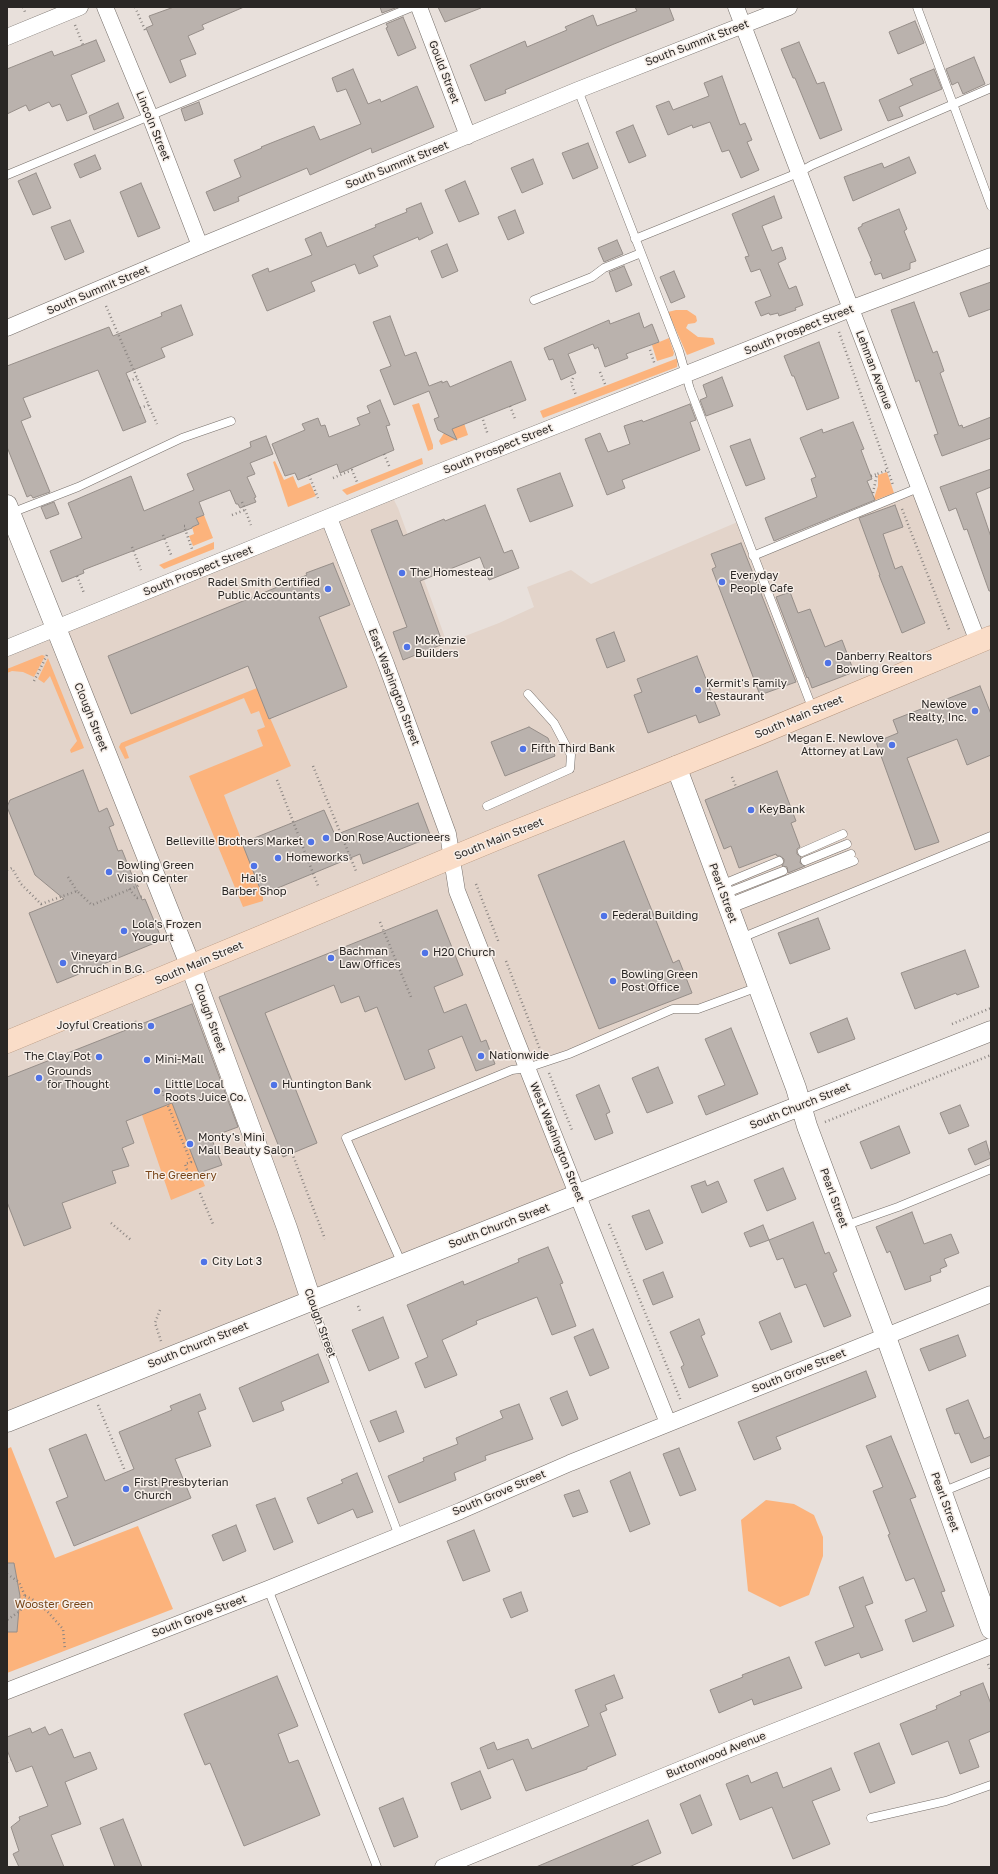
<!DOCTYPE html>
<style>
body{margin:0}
#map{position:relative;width:998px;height:1874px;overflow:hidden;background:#e8e0db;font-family:"Golos Text",sans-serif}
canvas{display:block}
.frame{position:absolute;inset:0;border:8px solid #2a2725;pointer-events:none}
</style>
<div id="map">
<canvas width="998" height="1874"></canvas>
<div class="frame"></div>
</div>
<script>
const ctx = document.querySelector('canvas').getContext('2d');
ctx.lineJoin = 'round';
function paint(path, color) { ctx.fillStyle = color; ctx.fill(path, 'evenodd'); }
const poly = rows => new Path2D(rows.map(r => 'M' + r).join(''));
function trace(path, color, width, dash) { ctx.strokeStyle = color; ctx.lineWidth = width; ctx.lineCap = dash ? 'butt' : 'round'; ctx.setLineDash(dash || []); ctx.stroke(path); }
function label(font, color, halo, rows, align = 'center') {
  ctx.font = font + ' "Golos Text",sans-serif'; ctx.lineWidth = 3; ctx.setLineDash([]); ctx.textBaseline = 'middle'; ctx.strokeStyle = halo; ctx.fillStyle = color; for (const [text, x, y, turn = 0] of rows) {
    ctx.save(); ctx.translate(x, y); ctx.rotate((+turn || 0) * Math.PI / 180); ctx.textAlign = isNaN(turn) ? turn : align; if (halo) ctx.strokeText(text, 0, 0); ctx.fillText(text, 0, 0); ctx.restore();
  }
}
paint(poly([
 [918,488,978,642,991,637,991,836,740,938,758,987,698,1009,673,1009,528,1068,578,1195,7,1422,7,648,390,492,398,508,447,643,499,623,534,607,527,587,571,570,591,584,740,521,753,556]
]), '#e3d4ca');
paint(poly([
 [676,310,687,310,696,316,697,321,695,323,688,324,686,328,698,337,713,338,715,344,687,355,668,312],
 [669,338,674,353,673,356,657,361,652,345],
 [678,358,677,367,543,418,540,411],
 [419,403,433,445,433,449,428,451,412,405],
 [464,423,468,435,441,445,439,441,444,433],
 [422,458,423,464,347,495,342,490],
 [275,461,284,480,293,476,298,488,310,483,316,496,288,507,273,462],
 [887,472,894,493,873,501,878,486,878,475],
 [204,515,213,538,193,546,189,536,194,534,192,527,199,524,196,518],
 [214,542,214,549,164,569,159,565],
 [42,655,45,656,34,677,23,672,12,671,7,673,7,669],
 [48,658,84,748,71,753,70,750,77,741,50,676,44,683,38,679],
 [257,688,291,766,224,795,263,895,263,901,243,907,189,776,263,746,257,730,265,727,259,711,251,714,244,698,125,747,129,758,125,759,119,747,121,743],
 [167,1089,205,1186,171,1200,142,1115,157,1109,152,1095],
 [11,1447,55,1558,138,1526,173,1609,7,1673,7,1449],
 [766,1500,794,1504,814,1515,823,1537,823,1556,809,1595,780,1607,748,1591,741,1520]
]), '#fcb37c');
const building = poly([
 [174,7,244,7,202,25,204,29,188,36,196,54,180,60,186,76,170,83,146,28,153,25,149,16,174,7],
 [380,7,398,7,382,13,380,7],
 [438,7,481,7,481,8,445,22,438,7],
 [635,7,669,7,674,20,614,44,505,90,506,93,485,101,470,65,525,41,527,47,567,30,565,27,593,15,597,26,637,11,635,7],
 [403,17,416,48,398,56,386,28,388,27,386,24,403,17],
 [915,21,924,43,898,54,889,32,915,21],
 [96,40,105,61,71,75,87,113,67,121,60,104,52,107,49,102,29,111,26,105,7,114,7,69,52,51,54,56,96,40],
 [799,42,817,84,824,82,842,130,820,139,795,78,793,78,781,49,799,42],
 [974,57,985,84,963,94,958,82,952,85,946,69,974,57],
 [353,69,368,104,380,99,381,102,417,86,434,127,372,153,371,148,310,175,307,168,238,197,239,201,214,211,206,192,241,177,234,160,262,148,261,147,314,126,320,140,361,124,346,89,337,92,332,78,353,69],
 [934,69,942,89,899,107,903,116,888,121,879,100,913,85,910,79,934,69],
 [722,76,740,125,745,123,752,140,747,142,759,170,741,178,729,150,722,152,710,122,693,128,692,125,668,135,656,106,669,101,673,110,709,96,704,83,722,76],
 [199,102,203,114,185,121,181,109,199,102],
 [118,103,124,118,94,130,89,116,118,103],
 [633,125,646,156,629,163,616,132,633,125],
 [588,143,598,168,573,179,562,153,588,143],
 [95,155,101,169,80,178,74,164,95,155],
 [909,157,916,173,853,201,844,177,882,163,884,168,909,157],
 [533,159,543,184,522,193,511,168,533,159],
 [36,173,51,208,33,215,18,181,36,173],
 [465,181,479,214,459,222,445,190,465,181],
 [141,183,160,228,138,237,120,192,141,183],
 [774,196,782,218,762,226,772,251,782,247,786,259,778,263,789,289,796,286,803,305,795,308,796,310,779,316,778,313,770,315,769,313,761,316,755,302,771,296,760,269,751,272,745,257,749,256,732,214,774,196],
 [421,203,433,233,419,240,418,237,373,256,378,266,359,274,355,264,311,282,315,291,267,311,252,275,268,268,269,272,312,255,305,239,321,232,327,247,376,227,375,225,407,212,406,209,421,203],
 [899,209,907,229,904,231,916,261,910,263,910,269,883,279,881,273,875,275,870,262,872,261,858,228,862,226,862,224,899,209],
 [515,210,524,233,508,240,498,217,515,210],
 [70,220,84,252,65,260,51,227,70,220],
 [617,240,623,254,604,262,598,248,617,240],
 [447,244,458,271,442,278,431,251,447,244],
 [624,266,632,285,616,292,609,272,624,266],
 [674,271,685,297,671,303,660,277,674,271],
 [991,282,991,309,969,317,960,293,991,282],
 [914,302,933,353,937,351,944,371,940,373,959,426,962,425,963,428,991,417,991,438,942,456,934,435,938,434,919,380,916,382,891,310,914,302],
 [181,305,193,335,161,348,165,357,126,373,146,422,123,431,98,370,23,398,31,417,21,421,50,492,33,498,31,495,27,497,7,447,7,366,109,327,113,336,162,316,161,313,181,305],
 [639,313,644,328,652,324,659,342,626,354,628,358,605,367,598,347,595,349,593,344,568,354,576,373,561,380,553,359,549,360,544,348,609,320,610,324,639,313],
 [390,316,405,356,416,352,429,386,442,381,442,383,447,381,450,387,511,361,526,400,452,429,457,440,438,430,434,419,439,417,429,391,394,405,380,370,391,366,373,322,390,316],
 [819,342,839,398,807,410,794,376,792,376,784,356,819,342],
 [722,377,733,406,706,416,700,400,707,397,703,385,722,377],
 [380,400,390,425,386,426,394,450,340,473,337,464,298,480,295,473,285,476,272,444,305,430,302,424,318,418,321,426,325,425,329,437,360,425,357,418,370,413,367,406,380,400],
 [690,404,696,420,690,422,700,450,622,480,625,488,607,495,585,439,600,433,608,452,630,444,624,426,642,420,643,422,690,404],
 [853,422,864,449,861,450,872,479,867,481,875,500,774,541,765,518,817,497,811,479,816,477,800,438,822,429,823,433,853,422],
 [266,436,273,454,250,463,255,474,247,477,256,497,254,498,256,502,240,508,238,504,236,504,230,490,199,502,204,515,196,518,199,524,192,527,192,528,83,570,84,573,62,582,50,551,82,538,68,503,131,476,144,511,194,490,187,474,251,447,250,442,266,436],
 [750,439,765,479,746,486,730,446,750,439],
 [991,469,991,487,976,493,991,537,991,591,989,591,967,529,964,530,956,508,949,511,940,487,991,469],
 [560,473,573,506,530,522,517,489,560,473],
 [54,502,59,514,46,519,41,507,54,502],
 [485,505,504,553,512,550,519,568,489,580,480,557,420,581,443,644,403,660,393,632,407,627,371,530,397,520,403,536,444,519,445,521,485,505],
 [895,505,903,527,883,534,895,569,902,566,925,623,902,633,879,575,880,575,859,518,895,505],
 [741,543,796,682,760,695,712,569,716,567,711,554,741,543],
 [333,563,350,605,319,617,347,687,269,719,248,666,131,714,108,656,307,575,306,573,333,563],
 [790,592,798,613,810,609,825,647,842,640,854,672,812,688,808,677,807,678,776,597,790,592],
 [614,632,625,661,607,668,596,639,614,632],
 [697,656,720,715,699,723,696,715,648,733,634,695,642,692,637,679,697,656],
 [980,686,991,714,991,755,967,765,957,739,907,758,939,842,915,850,876,742,898,733,893,720,980,686],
 [529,727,548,738,555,756,505,776,491,742,529,727],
 [83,770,99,812,107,808,114,825,109,827,118,851,122,850,142,900,145,899,162,940,57,983,29,913,64,899,35,875,7,807,10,800,83,770],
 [777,771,796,821,791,823,800,847,797,849,797,854,801,857,800,863,805,866,788,873,787,867,782,866,784,862,784,859,780,856,777,856,776,854,739,868,731,846,724,849,705,800,777,771],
 [418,803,431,837,363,864,360,854,268,892,267,889,261,891,242,843,324,810,335,835,418,803],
 [624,841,673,963,679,960,692,993,599,1029,538,875,624,841],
 [437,910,463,975,434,987,444,1013,466,1004,481,1042,486,1040,495,1064,476,1071,462,1036,428,1050,435,1068,405,1080,377,1007,365,1012,359,996,341,1003,334,985,265,1013,317,1143,283,1157,219,997,437,910],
 [818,918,830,949,790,964,778,933,818,918],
 [965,950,979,987,957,995,956,993,915,1009,901,973,965,950],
 [192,1004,238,1127,211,1137,222,1165,199,1173,172,1103,126,1121,134,1143,122,1148,129,1166,112,1171,116,1183,62,1203,71,1228,24,1246,7,1202,7,1077,192,1004],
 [847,1018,855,1039,818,1053,810,1033,847,1018],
 [731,1028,758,1094,706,1115,698,1096,725,1085,705,1039,731,1028],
 [658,1067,673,1103,647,1113,632,1078,658,1067],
 [599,1085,610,1112,606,1114,613,1133,595,1140,576,1095,599,1085],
 [960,1105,969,1126,949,1134,940,1113,960,1105],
 [899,1126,910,1153,871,1169,860,1142,899,1126],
 [986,1141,991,1158,975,1165,968,1149,986,1141],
 [783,1168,796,1199,767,1211,754,1180,783,1168],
 [705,1181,707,1186,718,1181,727,1202,702,1213,691,1186,705,1181],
 [649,1210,663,1243,646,1250,632,1216,649,1210],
 [912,1212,924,1244,951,1234,959,1253,944,1259,947,1266,940,1269,941,1272,930,1276,931,1281,905,1290,890,1251,887,1253,876,1227,912,1212],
 [813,1222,825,1254,829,1252,837,1271,833,1273,851,1316,824,1327,806,1284,795,1288,783,1258,777,1260,769,1240,813,1222],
 [763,1225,769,1240,750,1247,744,1233,763,1225],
 [548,1247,563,1283,560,1284,576,1326,552,1335,537,1297,476,1321,477,1324,442,1340,457,1375,425,1388,415,1363,428,1357,407,1305,463,1281,464,1285,519,1262,518,1259,548,1247],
 [663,1272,673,1297,653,1305,643,1280,663,1272],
 [780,1313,792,1342,771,1350,759,1322,780,1313],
 [383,1317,399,1358,369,1371,352,1330,383,1317],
 [699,1319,705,1334,701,1336,718,1376,689,1388,681,1367,684,1365,670,1332,699,1319],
 [593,1329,609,1368,590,1376,574,1337,593,1329],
 [958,1335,966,1356,929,1371,920,1349,958,1335],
 [318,1354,329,1382,281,1402,284,1410,253,1422,239,1388,318,1354],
 [866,1371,876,1397,776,1437,781,1449,754,1460,738,1422,866,1371],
 [567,1391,578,1419,562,1426,550,1398,567,1391],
 [200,1394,206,1409,198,1412,211,1446,175,1459,191,1498,74,1546,56,1502,68,1497,49,1449,86,1434,105,1481,134,1469,119,1432,172,1410,170,1406,200,1394],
 [968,1400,984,1439,991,1436,991,1455,971,1463,959,1433,955,1434,946,1409,968,1400],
 [519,1404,533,1439,485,1456,486,1460,454,1473,456,1480,399,1503,388,1476,424,1461,423,1458,458,1444,456,1438,503,1418,500,1411,519,1404],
 [396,1411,404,1432,379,1442,370,1421,396,1411],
 [891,1436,916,1497,910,1499,945,1591,941,1592,954,1626,913,1642,905,1620,927,1611,914,1578,906,1581,888,1535,890,1534,873,1491,883,1487,866,1446,891,1436],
 [679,1448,696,1490,680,1496,663,1454,679,1448],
 [630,1472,650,1524,630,1532,610,1481,630,1472],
 [357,1473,373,1512,357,1518,353,1509,318,1524,307,1498,343,1483,341,1480,357,1473],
 [579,1490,588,1512,573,1517,564,1495,579,1490],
 [275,1498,293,1542,274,1550,256,1505,275,1498],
 [236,1525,246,1551,223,1561,212,1535,236,1525],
 [474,1530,490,1571,463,1581,447,1541,474,1530],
 [7,1563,14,1563,20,1596,17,1632,7,1632,7,1563],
 [863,1577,873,1603,865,1606,883,1650,861,1658,859,1653,825,1666,815,1642,854,1627,839,1587,863,1577],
 [521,1592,528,1611,511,1618,503,1599,521,1592],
 [789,1657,802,1688,754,1705,752,1699,719,1713,710,1690,743,1677,742,1675,789,1657],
 [614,1675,623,1698,605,1705,607,1710,600,1713,616,1755,587,1767,587,1769,526,1791,513,1759,488,1769,480,1748,494,1742,497,1750,528,1739,532,1749,589,1726,575,1690,614,1675],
 [277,1676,298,1726,278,1734,289,1763,298,1760,320,1815,244,1846,210,1763,205,1765,184,1714,277,1676],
 [983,1683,991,1704,991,1731,969,1740,979,1767,960,1774,948,1741,912,1755,900,1724,937,1709,936,1706,961,1695,960,1692,983,1683],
 [45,1727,49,1735,62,1729,74,1758,90,1752,97,1769,65,1782,81,1824,51,1835,64,1867,19,1867,13,1854,19,1851,11,1827,20,1820,19,1817,48,1806,32,1766,16,1772,7,1750,7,1737,30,1728,32,1733,45,1727],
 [879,1743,895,1783,870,1793,854,1753,879,1743],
 [831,1768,840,1790,812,1801,830,1844,793,1859,772,1807,740,1820,726,1784,748,1775,751,1783,777,1772,783,1788,831,1768],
 [480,1771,491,1798,461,1810,451,1783,480,1771],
 [700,1795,712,1825,692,1834,680,1804,700,1795],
 [403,1798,418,1837,394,1847,379,1808,403,1798],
 [123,1819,142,1867,115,1867,100,1828,123,1819],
 [648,1820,661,1853,629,1867,536,1867,648,1820]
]);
paint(building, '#bab2ad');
trace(building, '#968e89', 1);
const service = poly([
 [917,7,991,206],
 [578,90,679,351,690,389,813,710],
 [7,175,412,7],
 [635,239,798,173,812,165,991,88],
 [534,300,592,277,604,268,641,253],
 [11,513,78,487,182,438,231,421],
 [753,556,918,488],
 [487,806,570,769,571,755,554,723,528,694],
 [802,852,843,834],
 [805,861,847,844],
 [721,885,779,861],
 [724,894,783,871],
 [728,903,851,854],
 [730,909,854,861],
 [741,938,991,836],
 [844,1226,898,1207,991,1169],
 [402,1264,346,1138,512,1070,527,1068,569,1054,673,1009,698,1009,758,987],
 [311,1301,399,1536],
 [942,1492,991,1472],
 [268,1589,377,1867],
 [871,1818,946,1801,991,1785]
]);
const minor = poly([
 [105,7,150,116,200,246],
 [419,7,468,136],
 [736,7,978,642],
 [7,37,80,7],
 [7,328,200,246,578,90,789,7],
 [329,518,386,664,448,834,457,891,668,1423],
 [7,648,432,475,850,309,991,256],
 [7,1691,268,1589,460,1511,570,1463,991,1294],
 [443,1867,735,1747,991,1646]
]);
const tertiary = poly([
 [7,505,191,967,287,1228,311,1300],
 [676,766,796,1088,807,1126,886,1337,991,1629],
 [7,1422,787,1111,991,1031]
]);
const primary = poly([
 [7,1042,499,838,756,735,991,637]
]);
trace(service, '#756e69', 9);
trace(minor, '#756e69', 17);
trace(tertiary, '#756e69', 21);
trace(primary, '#af8f78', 23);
trace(poly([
 [23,7,25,12],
 [135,7,145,30],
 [75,25,83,45],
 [106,306,157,424],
 [839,332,893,485],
 [650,350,655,365],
 [600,372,605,384],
 [573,378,571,383,576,395],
 [129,381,137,378],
 [510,406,515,419],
 [140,408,149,405],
 [483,420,488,435],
 [384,454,390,468],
 [309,475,318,498],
 [871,476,877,474],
 [333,478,352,470,357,482],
 [873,493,877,474,888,470],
 [242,502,251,525],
 [902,509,950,632],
 [232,515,245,510],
 [185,526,184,526,192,549],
 [163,535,172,557],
 [132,547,141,570],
 [77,576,84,593],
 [34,681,47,655],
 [313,766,356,871],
 [732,777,736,787],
 [277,780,318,886],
 [7,870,12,868,21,884,41,904,77,891,92,905,140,885],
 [68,877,77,891],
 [476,884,499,943],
 [129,889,137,898,143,896],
 [380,922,411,997],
 [506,961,541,1052],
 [135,1021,137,1026],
 [952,1024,991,1008],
 [549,1073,572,1130],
 [162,1091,191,1162,185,1164,191,1181],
 [825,1122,991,1055],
 [292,1153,325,1239],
 [200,1193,213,1224],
 [111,1223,131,1240],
 [609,1224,681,1401],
 [358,1306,360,1311],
 [160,1310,155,1323,161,1341],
 [98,1405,125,1471],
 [7,1574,19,1582,25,1596,24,1604,20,1611,7,1620],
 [25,1596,32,1599,47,1611,63,1629,65,1650],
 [988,1664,991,1671],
 [7,1762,11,1760]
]), '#8b8582', 2.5, [1, 3]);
trace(service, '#fff', 8);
trace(minor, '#fff', 16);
trace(tertiary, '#fff', 20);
trace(primary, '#faddc8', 22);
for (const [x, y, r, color] of [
 [402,573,4,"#4f73e7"],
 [722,582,4,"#4f73e7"],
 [328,589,4,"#4f73e7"],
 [407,647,4,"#4f73e7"],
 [828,663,4,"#4f73e7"],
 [698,690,4,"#4f73e7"],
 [975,711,4,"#4f73e7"],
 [892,745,4,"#4f73e7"],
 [523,749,4,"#4f73e7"],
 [751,810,4,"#4f73e7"],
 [326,838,4,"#4f73e7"],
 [311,842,4,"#4f73e7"],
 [278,858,4,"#4f73e7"],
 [254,866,4,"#4f73e7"],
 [109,872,4,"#4f73e7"],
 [604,916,4,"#4f73e7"],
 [124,931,4,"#4f73e7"],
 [425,953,4,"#4f73e7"],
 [331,958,4,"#4f73e7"],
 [63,963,4,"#4f73e7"],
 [613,981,4,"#4f73e7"],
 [151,1026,4,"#4f73e7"],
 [481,1056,4,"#4f73e7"],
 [99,1057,4,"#4f73e7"],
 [147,1060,4,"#4f73e7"],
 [39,1078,4,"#4f73e7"],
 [274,1085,4,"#4f73e7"],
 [157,1091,4,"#4f73e7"],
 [190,1144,4,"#4f73e7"],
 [204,1262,4,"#4f73e7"],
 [126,1489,4,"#4f73e7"]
]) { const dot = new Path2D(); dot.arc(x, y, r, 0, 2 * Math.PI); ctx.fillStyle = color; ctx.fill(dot); trace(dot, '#f6eee8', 1.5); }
label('11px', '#2a2725', '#f6eee8', [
 ["South Summit Street",697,43,-21],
 ["Gould Street",444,72,69],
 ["Lincoln Street",153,126,68],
 ["South Summit Street",397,165,-22],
 ["South Summit Street",98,290,-23],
 ["South Prospect Street",799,330,-22],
 ["Lehman Avenue",874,370,69],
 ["South Prospect Street",498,449,-22],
 ["South Prospect Street",198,571,-22],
 ["East Washington Street",394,687,69],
 ["Clough Street",91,717,68],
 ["South Main Street",799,717,-23],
 ["South Main Street",499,839,-22],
 ["Pearl Street",723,893,70],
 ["South Main Street",199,963,-23],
 ["Clough Street",210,1018,70],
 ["South Church Street",800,1106,-22],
 ["West Washington Street",557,1142,68],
 ["Pearl Street",834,1198,70],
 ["South Church Street",499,1226,-21],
 ["Clough Street",320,1323,70],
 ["South Church Street",198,1345,-22],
 ["South Grove Street",799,1371,-22],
 ["South Grove Street",499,1493,-23],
 ["Pearl Street",945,1502,70],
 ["South Grove Street",199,1616,-21],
 ["Buttonwood Avenue",716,1755,-22]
]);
label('11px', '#2a2725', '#f6eee8', [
 ["The Homestead",410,573],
 ["Everyday",730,576],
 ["People Cafe",730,589],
 ["Radel Smith Certified",320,583,"right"],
 ["Public Accountants",320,596,"right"],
 ["McKenzie",415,641],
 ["Builders",415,654],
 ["Danberry Realtors",836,657],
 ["Bowling Green",836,670],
 ["Kermit's Family",706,684],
 ["Restaurant",706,697],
 ["Newlove",967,705,"right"],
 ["Realty, Inc.",967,718,"right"],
 ["Megan E. Newlove",884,739,"right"],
 ["Attorney at Law",884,752,"right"],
 ["Fifth Third Bank",531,749],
 ["KeyBank",759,810],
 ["Don Rose Auctioneers",334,838],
 ["Belleville Brothers Market",303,842,"right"],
 ["Homeworks",286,858],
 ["Bowling Green",117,866],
 ["Vision Center",117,879],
 ["Hal's",254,879,"center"],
 ["Barber Shop",254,892,"center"],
 ["Federal Building",612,916],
 ["Lola's Frozen",132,925],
 ["Yougurt",132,938],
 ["Bachman",339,952],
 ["Law Offices",339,965],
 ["H20 Church",433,953],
 ["Vineyard",71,957],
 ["Chruch in B.G.",71,970],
 ["Bowling Green",621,975],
 ["Post Office",621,988],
 ["Joyful Creations",143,1026,"right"],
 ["Nationwide",489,1056],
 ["The Clay Pot",91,1057,"right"],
 ["Mini-Mall",155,1060],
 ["Grounds",47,1072],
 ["for Thought",47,1085],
 ["Little Local",165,1085],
 ["Roots Juice Co.",165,1098],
 ["Huntington Bank",282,1085],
 ["Monty's Mini",198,1138],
 ["Mall Beauty Salon",198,1151],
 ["City Lot 3",212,1262],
 ["First Presbyterian",134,1483],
 ["Church",134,1496]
], 'left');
label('11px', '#774417', '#f6eee8', [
 ["The Greenery",181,1176],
 ["Wooster Green",54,1605]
]);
</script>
